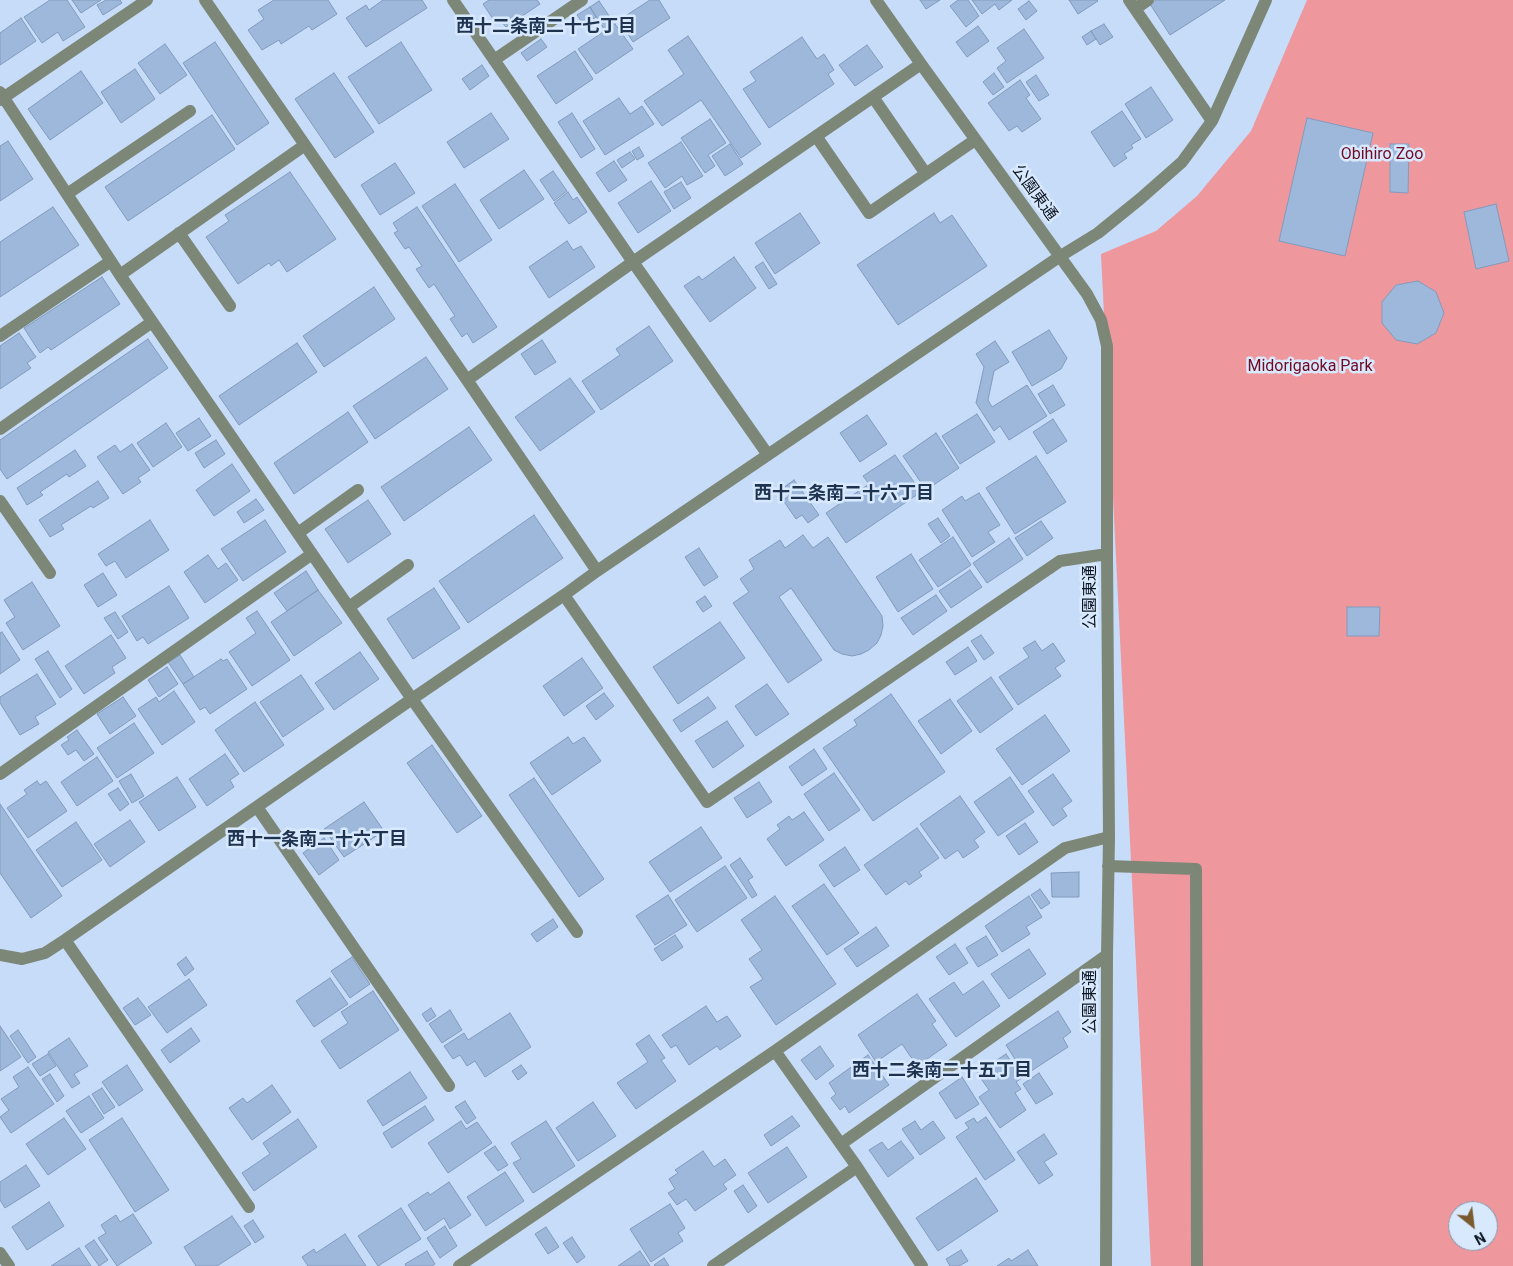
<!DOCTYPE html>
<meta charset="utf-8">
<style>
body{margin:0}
#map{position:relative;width:1513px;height:1266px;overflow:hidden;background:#c6dcf9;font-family:Roboto,sans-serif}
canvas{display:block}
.north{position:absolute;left:1448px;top:1201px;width:50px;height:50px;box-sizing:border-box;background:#d8e9fe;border:1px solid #8795a6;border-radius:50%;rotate:151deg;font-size:14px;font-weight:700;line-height:20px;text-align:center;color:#0d1623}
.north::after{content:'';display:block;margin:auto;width:18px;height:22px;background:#795b2f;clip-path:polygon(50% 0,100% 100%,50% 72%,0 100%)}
</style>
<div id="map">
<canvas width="1513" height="1266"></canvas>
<div class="north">N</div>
</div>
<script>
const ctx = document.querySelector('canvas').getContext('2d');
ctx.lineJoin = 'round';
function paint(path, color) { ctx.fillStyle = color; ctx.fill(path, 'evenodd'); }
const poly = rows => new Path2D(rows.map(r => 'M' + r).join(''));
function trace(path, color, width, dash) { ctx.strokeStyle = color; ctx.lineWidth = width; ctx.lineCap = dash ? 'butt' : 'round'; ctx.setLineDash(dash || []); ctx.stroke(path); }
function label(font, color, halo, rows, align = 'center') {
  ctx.font = font + ' Roboto,"Noto Sans JP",sans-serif'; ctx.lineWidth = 5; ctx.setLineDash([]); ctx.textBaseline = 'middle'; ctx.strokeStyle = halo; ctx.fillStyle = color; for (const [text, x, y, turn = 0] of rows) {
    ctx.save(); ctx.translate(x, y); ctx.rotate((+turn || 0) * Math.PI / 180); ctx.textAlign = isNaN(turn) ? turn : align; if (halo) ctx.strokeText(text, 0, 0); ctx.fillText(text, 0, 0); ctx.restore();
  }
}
paint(poly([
 [1307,0,1513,0,1513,1266,1151,1266,1101,254,1156,231,1197,196,1251,131],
 [1458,1211,1488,1211,1488,1241,1458,1241]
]), '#ee979d');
const building = poly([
 [50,0,67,0,85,27,63,41,58,32,42,43,24,17,50,0],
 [72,0,101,0,81,13,72,0],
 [106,0,120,0,122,3,103,15,97,5,106,0],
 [274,0,328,0,337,14,312,30,309,26,281,44,279,40,262,50,248,30,264,19,258,10,274,0],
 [383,0,422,0,427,8,366,47,346,18,366,5,369,10,383,0],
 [489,0,537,0,540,4,506,27,499,19,495,22,483,4,489,0],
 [650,0,659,0,670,18,633,42,619,20,650,0],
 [920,0,940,0,926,9,920,0],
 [958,0,968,0,979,16,966,27,950,6,958,0],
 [972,0,1012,0,999,10,995,4,982,14,972,0],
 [1069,0,1097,0,1098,1,1078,14,1069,0],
 [1156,0,1225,0,1170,35,1150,4,1156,0],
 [599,1,614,23,604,29,590,7,599,1],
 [1029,1,1037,11,1026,20,1018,9,1029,1],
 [590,7,596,17,584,25,577,15,590,7],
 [21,18,36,41,0,65,0,33,21,18],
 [615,24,633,49,596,74,578,49,615,24],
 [1104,24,1113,37,1100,45,1091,31,1104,24],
 [978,26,989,41,967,57,956,42,978,26],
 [1024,29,1044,58,1007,83,997,68,1006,61,997,48,1024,29],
 [1091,31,1096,39,1087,45,1082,37,1091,31],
 [688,36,761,144,741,158,701,100,662,126,644,101,684,74,668,50,688,36],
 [802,37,817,59,824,54,834,70,828,74,834,84,769,128,743,89,756,81,750,72,802,37],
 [541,39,547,47,527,61,521,53,541,39],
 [215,42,269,123,237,145,183,63,215,42],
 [401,42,432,90,379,124,348,77,401,42],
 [165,44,187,75,160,94,138,63,165,44],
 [867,45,883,67,855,86,839,65,867,45],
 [575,51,593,79,556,104,537,76,575,51],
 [482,65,489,76,470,90,462,79,482,65],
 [135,69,155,99,121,123,101,92,135,69],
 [81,71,103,103,50,140,28,109,81,71],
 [334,73,374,132,335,158,295,99,334,73],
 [994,73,1004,87,993,95,983,82,994,73],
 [1036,75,1049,95,1039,101,1026,82,1036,75],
 [1020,80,1030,95,1026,98,1041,119,1022,132,1017,126,1009,131,988,103,1020,80],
 [1151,87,1173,120,1146,138,1125,104,1151,87],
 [619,98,630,114,642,106,654,124,605,155,583,121,619,98],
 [1122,111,1141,139,1131,145,1133,148,1124,154,1127,158,1114,167,1091,132,1122,111],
 [491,113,509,139,464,168,447,142,491,113],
 [572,113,595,149,581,158,558,122,572,113],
 [212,115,235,149,128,221,105,187,212,115],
 [1307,118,1373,133,1345,256,1279,241,1307,118],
 [710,119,726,143,708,155,715,166,705,173,681,138,710,119],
 [8,141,33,179,0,201,0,146,8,141],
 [681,142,703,176,687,185,682,176,665,188,648,163,681,142],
 [730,144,743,164,725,176,712,156,730,144],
 [1390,144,1409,144,1408,193,1390,192,1390,144],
 [639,147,644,156,637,160,632,151,639,147],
 [630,152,635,159,622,168,617,160,630,152],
 [614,161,627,180,609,192,596,173,614,161],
 [395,163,415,193,380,215,361,185,395,163],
 [524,170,544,199,499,229,480,200,524,170],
 [553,171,567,191,554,201,540,180,553,171],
 [290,172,336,239,287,272,279,260,271,266,269,263,238,284,206,237,229,221,225,215,290,172],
 [651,181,671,211,638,233,618,203,651,181],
 [681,182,691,198,674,209,664,192,681,182],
 [455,184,492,240,459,262,422,206,455,184],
 [568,192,573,200,577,197,587,212,569,224,554,203,568,192],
 [1496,204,1509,261,1476,269,1464,212,1496,204],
 [53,207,79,245,0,297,0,242,53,207],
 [417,207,497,327,473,343,467,333,462,337,450,319,455,316,434,284,429,288,416,269,422,266,409,247,405,249,394,233,398,231,393,223,417,207],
 [800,213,820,243,775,274,755,243,800,213],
 [934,213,940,223,952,215,987,266,898,325,857,265,934,213],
 [567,241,573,250,581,246,595,267,549,298,529,267,567,241],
 [734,257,756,288,710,322,684,286,699,276,702,280,734,257],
 [763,262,777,284,769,289,755,267,763,262],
 [102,277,120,304,51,350,48,347,40,353,24,328,102,277],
 [1418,281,1436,292,1444,313,1436,333,1417,344,1396,340,1382,323,1382,302,1396,285,1418,281],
 [374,287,395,319,324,367,303,336,374,287],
 [649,326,673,361,601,410,582,381,620,355,616,349,649,326],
 [1049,330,1067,358,1061,369,1032,386,1012,352,1049,330],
 [19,333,36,357,27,363,31,368,0,389,0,346,19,333],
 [148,339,168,368,7,479,0,469,0,440,148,339],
 [542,340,556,362,535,375,521,354,542,340],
 [995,341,1009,362,994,371,988,400,992,407,1027,385,1047,416,1009,440,1000,426,994,431,976,403,984,367,976,354,995,341],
 [297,343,317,372,239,425,219,396,297,343],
 [426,357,448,389,375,439,353,406,426,357],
 [570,378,595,412,540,451,515,417,570,378],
 [1053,385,1065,405,1050,414,1038,394,1053,385],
 [348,412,368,442,294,494,274,463,348,412],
 [977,414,995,442,960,464,942,436,977,414],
 [867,415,887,444,860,462,840,433,867,415],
 [199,418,211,436,188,451,176,433,199,418],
 [1053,419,1067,441,1047,454,1033,432,1053,419],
 [166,423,182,447,153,467,137,443,166,423],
 [469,427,492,460,404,521,381,487,469,427],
 [936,433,959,468,926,490,903,456,936,433],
 [216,440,225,454,204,468,195,453,216,440],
 [132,444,150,470,138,478,141,482,123,494,97,457,115,445,120,452,132,444],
 [75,450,86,466,69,477,67,474,40,492,43,495,27,505,17,488,75,450],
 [895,455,921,492,846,543,826,513,869,484,863,476,895,455],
 [1036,456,1066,502,1015,534,986,488,1036,456],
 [232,464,250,491,214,516,196,490,232,464],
 [794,480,819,515,808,523,802,515,796,519,783,500,789,496,783,488,794,480],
 [98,481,109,498,93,508,91,506,61,525,64,529,50,537,39,520,98,481],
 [979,493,1000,525,988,532,995,542,972,557,942,510,962,496,965,501,979,493],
 [256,499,264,510,244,523,237,512,256,499],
 [368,500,391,534,348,563,325,529,368,500],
 [534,515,563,558,468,623,439,581,534,515],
 [938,518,950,536,941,543,928,524,938,518],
 [150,520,169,550,126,578,115,561,106,566,98,554,150,520],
 [265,520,286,552,243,581,221,549,265,520],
 [1041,521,1053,538,1027,556,1015,538,1041,521],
 [803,535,813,548,828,537,882,616,883,626,881,635,877,643,869,650,861,654,852,656,842,654,834,650,791,588,779,597,822,660,788,683,733,603,749,592,740,579,754,569,749,560,780,540,785,548,803,535],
 [953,537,971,565,938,587,919,560,953,537],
 [1009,538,1023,559,987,583,973,563,1009,538],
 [699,548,718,577,704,586,685,557,699,548],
 [911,554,933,589,898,612,876,577,911,554],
 [208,555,218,569,226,563,238,580,205,603,184,572,208,555],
 [970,570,982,587,951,608,939,591,970,570],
 [306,571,318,590,287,611,274,593,306,571],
 [103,573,117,595,98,607,84,585,103,573],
 [32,582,60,626,23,650,6,623,15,617,4,600,32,582],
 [169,586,189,618,148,644,143,637,137,641,122,616,169,586],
 [434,588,460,628,413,659,387,619,434,588],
 [318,590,342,623,294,656,271,622,318,590],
 [936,595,947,611,913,635,901,618,936,595],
 [705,596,712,606,703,612,696,602,705,596],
 [1347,607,1380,607,1379,636,1347,636,1347,607],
 [257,611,290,660,252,686,229,652,256,633,246,618,257,611],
 [115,612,128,632,118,639,104,618,115,612],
 [720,622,745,658,678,704,653,667,720,622],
 [2,632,20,660,0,674,0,633,2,632],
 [111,635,126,658,112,667,115,673,84,694,65,666,111,635],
 [981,635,994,653,984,660,971,641,981,635],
 [1035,641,1042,651,1053,643,1065,661,1055,668,1061,676,1018,705,999,677,1029,657,1023,648,1035,641],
 [968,647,977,661,955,675,946,662,968,647],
 [48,651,72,689,60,698,35,659,48,651],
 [360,652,379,679,334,710,315,683,360,652],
 [180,655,194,677,183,684,168,662,180,655],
 [582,658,603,688,564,716,543,686,582,658],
 [221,659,223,661,227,659,247,689,210,714,205,707,200,710,183,684,221,659],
 [167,667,178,684,159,697,148,680,167,667],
 [37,674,56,704,35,717,39,724,20,735,0,703,0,697,37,674],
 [301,675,324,709,283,737,260,702,301,675],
 [991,677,1013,709,980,733,957,701,991,677],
 [767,684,789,714,756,736,735,706,767,684],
 [174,691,195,722,162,745,138,709,156,697,159,702,174,691],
 [604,693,614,706,596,720,586,706,604,693],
 [891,694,945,772,873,821,823,748,857,725,854,720,891,694],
 [123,697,136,716,110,734,97,714,123,697],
 [708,697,716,708,681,732,673,720,708,697],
 [950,699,972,731,941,754,918,721,950,699],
 [255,702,284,745,244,772,215,730,255,702],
 [1045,715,1070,751,1022,785,996,749,1045,715],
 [727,721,744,746,713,768,695,741,727,721],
 [134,723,154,753,117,778,97,748,134,723],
 [77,730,94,754,84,761,76,750,68,755,61,745,69,740,67,737,77,730],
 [568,737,573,744,584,737,601,761,552,795,530,763,568,737],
 [432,745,482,816,457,833,407,763,432,745],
 [814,749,827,769,802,786,789,767,814,749],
 [225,754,239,774,230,780,234,787,207,806,189,779,225,754],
 [97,757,113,781,77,806,61,782,97,757],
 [834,773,860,810,829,831,804,794,834,773],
 [131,774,144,796,132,803,119,781,131,774],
 [1053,774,1072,801,1062,808,1067,816,1053,826,1028,791,1053,774],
 [177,777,196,807,159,831,139,802,177,777],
 [1010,777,1034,812,998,836,974,802,1010,777],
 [534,778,604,879,579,897,509,795,534,778],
 [37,781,40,785,46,781,67,811,28,838,7,808,27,794,24,790,37,781],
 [759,782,772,802,747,818,734,798,759,782],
 [118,788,129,804,120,811,108,794,118,788],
 [960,796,985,832,974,840,979,847,963,858,958,850,945,859,920,824,960,796],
 [364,802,384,831,344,857,324,829,364,802],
 [0,804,62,896,31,918,0,873,0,804],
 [804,812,824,840,786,866,767,839,780,829,777,825,789,816,792,820,804,812],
 [130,820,145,842,110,867,94,844,130,820],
 [76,822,102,860,62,887,36,850,76,822],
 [1025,823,1038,842,1019,855,1006,836,1025,823],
 [701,827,722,858,670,892,649,862,701,827],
 [917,828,939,858,919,872,922,876,909,885,906,881,886,895,864,865,917,828],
 [324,838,339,860,319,875,303,853,324,838],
 [845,847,860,870,834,887,819,865,845,847],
 [740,858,753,877,748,880,757,895,752,898,730,865,740,858],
 [725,866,747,898,697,932,675,900,725,866],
 [1079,872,1079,897,1052,897,1051,873,1079,872],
 [824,884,859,933,827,955,792,906,824,884],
 [1040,889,1050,903,1041,909,1031,895,1040,889],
 [668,895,687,925,655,945,636,916,668,895],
 [775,896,836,984,776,1025,750,987,763,979,749,959,762,950,741,920,775,896],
 [1029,896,1042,917,1026,927,1030,934,1002,952,985,926,1029,896],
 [553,919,558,927,537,942,531,934,553,919],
 [876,927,889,946,857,967,844,949,876,927],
 [675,935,683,947,662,961,654,949,675,935],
 [986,936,998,955,978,967,966,948,986,936],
 [955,944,968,963,949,975,936,957,955,944],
 [1029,949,1046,974,1009,999,991,974,1029,949],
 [186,957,194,969,185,976,177,964,186,957],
 [352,957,370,984,350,998,331,971,352,957],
 [330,978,348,1004,314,1027,296,1001,330,978],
 [189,979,207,1005,167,1033,148,1007,189,979],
 [983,981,1000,1006,956,1037,929,999,954,982,963,995,983,981],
 [373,991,399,1030,340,1069,321,1041,348,1023,341,1012,373,991],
 [917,994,936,1021,932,1024,947,1045,917,1066,902,1044,876,1062,858,1035,917,994],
 [138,998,151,1015,135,1025,123,1008,138,998],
 [706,1006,717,1022,727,1016,741,1036,720,1050,717,1046,689,1065,676,1045,671,1048,662,1035,706,1006],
 [431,1008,436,1016,427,1022,422,1014,431,1008],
 [450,1010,462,1030,442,1043,429,1024,450,1010],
 [1058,1011,1071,1032,1063,1038,1068,1047,1025,1075,1006,1045,1058,1011],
 [510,1013,531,1047,485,1077,475,1061,467,1066,460,1055,453,1059,444,1046,464,1033,468,1040,510,1013],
 [0,1026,21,1057,0,1071,0,1026],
 [191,1028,200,1041,170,1063,161,1050,191,1028],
 [18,1030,36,1057,28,1063,10,1036,18,1030],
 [649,1035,665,1058,661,1060,676,1081,636,1109,617,1083,648,1062,636,1044,649,1035],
 [69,1038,88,1066,74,1074,80,1083,72,1088,48,1052,69,1038],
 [820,1046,834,1066,816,1080,801,1060,820,1046],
 [48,1054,56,1066,40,1076,32,1064,48,1054],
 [1006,1054,1022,1078,1016,1082,1021,1089,1015,1093,1026,1110,1000,1128,979,1097,989,1090,977,1073,1006,1054],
 [868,1055,889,1085,849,1113,845,1106,840,1110,831,1098,836,1094,829,1083,868,1055],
 [127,1065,143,1090,119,1106,102,1082,127,1065],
 [521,1065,527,1073,518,1080,512,1071,521,1065],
 [28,1067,54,1104,11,1133,0,1117,9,1110,1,1099,19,1087,13,1077,28,1067],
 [410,1072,427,1098,383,1126,367,1101,410,1072],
 [1039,1073,1053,1094,1036,1104,1023,1084,1039,1073],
 [50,1074,64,1096,57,1102,42,1079,50,1074],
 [962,1077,979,1104,956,1119,939,1093,962,1077],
 [272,1085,291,1112,252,1140,229,1108,243,1098,247,1103,272,1085],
 [102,1088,115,1107,104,1114,92,1094,102,1088],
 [89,1096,104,1118,81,1133,66,1111,89,1096],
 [465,1101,476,1118,467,1124,455,1107,465,1101],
 [593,1102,616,1136,578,1161,556,1128,593,1102],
 [425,1106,434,1120,392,1148,383,1133,425,1106],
 [792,1116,800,1126,771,1146,764,1135,792,1116],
 [986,1117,1015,1160,985,1180,956,1137,969,1128,965,1123,974,1118,977,1123,986,1117],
 [64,1118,86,1149,48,1175,26,1144,64,1118],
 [122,1118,169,1190,135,1212,89,1140,122,1118],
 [298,1119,317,1147,254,1191,242,1173,270,1154,263,1143,298,1119],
 [461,1121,466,1129,477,1122,492,1143,448,1173,428,1143,461,1121],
 [546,1121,575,1166,533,1193,513,1163,521,1159,511,1143,546,1121],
 [915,1121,921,1130,933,1121,945,1138,920,1155,902,1129,915,1121],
 [1044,1134,1057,1154,1044,1162,1053,1175,1039,1184,1017,1152,1044,1134],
 [901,1141,914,1158,888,1177,869,1150,882,1142,888,1150,901,1141],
 [495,1146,508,1165,498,1171,484,1153,495,1146],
 [787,1147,807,1177,768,1203,748,1173,787,1147],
 [703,1151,714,1167,725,1159,736,1175,723,1184,727,1189,695,1211,686,1199,677,1205,668,1193,675,1189,669,1179,678,1173,675,1170,703,1151],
 [26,1165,40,1186,5,1208,0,1200,0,1182,26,1165],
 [505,1172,524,1201,486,1226,467,1197,505,1172],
 [976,1178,998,1211,938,1251,916,1218,976,1178],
 [449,1182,471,1215,450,1229,444,1218,425,1231,408,1205,428,1192,430,1195,449,1182],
 [743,1185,757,1206,748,1213,734,1191,743,1185],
 [49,1202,64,1226,27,1250,12,1227,49,1202],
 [670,1204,685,1228,678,1233,683,1241,651,1262,630,1229,670,1204],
 [401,1208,421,1239,378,1266,358,1236,401,1208],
 [133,1214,152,1243,117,1266,98,1238,106,1233,101,1225,116,1215,120,1222,133,1214],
 [232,1216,251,1244,217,1266,196,1266,184,1247,232,1216],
 [253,1220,264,1237,255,1243,244,1226,253,1220],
 [445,1226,457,1246,440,1258,427,1238,445,1226],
 [546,1227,559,1247,548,1254,535,1234,546,1227],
 [345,1234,366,1266,308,1266,302,1257,314,1249,316,1253,345,1234],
 [572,1237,585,1257,577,1263,563,1243,572,1237],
 [94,1240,108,1260,99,1266,85,1246,94,1240],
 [79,1248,91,1266,51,1266,79,1248],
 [961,1250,968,1261,959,1266,950,1266,946,1259,961,1250],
 [1028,1250,1038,1266,997,1266,1009,1258,1011,1261,1028,1250],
 [427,1251,435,1264,432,1266,406,1266,405,1264,427,1251],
 [640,1251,650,1266,618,1266,640,1251],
 [664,1258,669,1266,655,1266,654,1265,664,1258]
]);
paint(building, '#9eb8db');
trace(building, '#829bbd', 1);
trace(poly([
 [205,0,467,380,597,571],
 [453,0,633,262,768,455],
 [876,0,921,64,1087,294,1101,320,1107,346,1107,554,1109,837,1107,955,1106,1266],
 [1129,0,1212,121],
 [1135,9,1148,0],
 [494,60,582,0],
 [0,92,120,275,412,699,577,932],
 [873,97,926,174],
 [0,100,147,0],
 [816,136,869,213,975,140],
 [67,194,190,111],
 [179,233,230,306],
 [120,275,305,145],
 [0,336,111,261],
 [467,380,633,262,921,64],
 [0,429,152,322],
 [0,501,50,573],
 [298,533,358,490],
 [564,595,707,802,1060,561,1107,554],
 [349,607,408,565],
 [0,774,312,554],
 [257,807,449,1086],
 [1108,866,1196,869,1197,1266],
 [65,940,249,1207],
 [0,955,22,959,45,953,65,940,412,699,564,595,597,571,1059,257,1098,233,1140,199,1182,162,1212,121,1266,0],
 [775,1051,857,1167,922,1266],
 [841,1144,1107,955],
 [0,1253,9,1266],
 [459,1266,775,1051,1065,848,1109,837],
 [713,1266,857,1167]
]), '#7d8777', 12);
label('16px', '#710b24', '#d8e9fe', [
 ["Obihiro Zoo",1382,155],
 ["Midorigaoka Park",1310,367]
]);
label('16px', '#0d1623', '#d8e9fe', [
 ["公園東通",1034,193,54],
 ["公園東通",1091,597,-90],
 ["公園東通",1091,1002,-90]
]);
label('bold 18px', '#1d334f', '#d8e9fe', [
 ["西十二条南二十七丁目",546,27],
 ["西十二条南二十六丁目",844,494],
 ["西十一条南二十六丁目",317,840],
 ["西十二条南二十五丁目",942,1071]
]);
</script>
